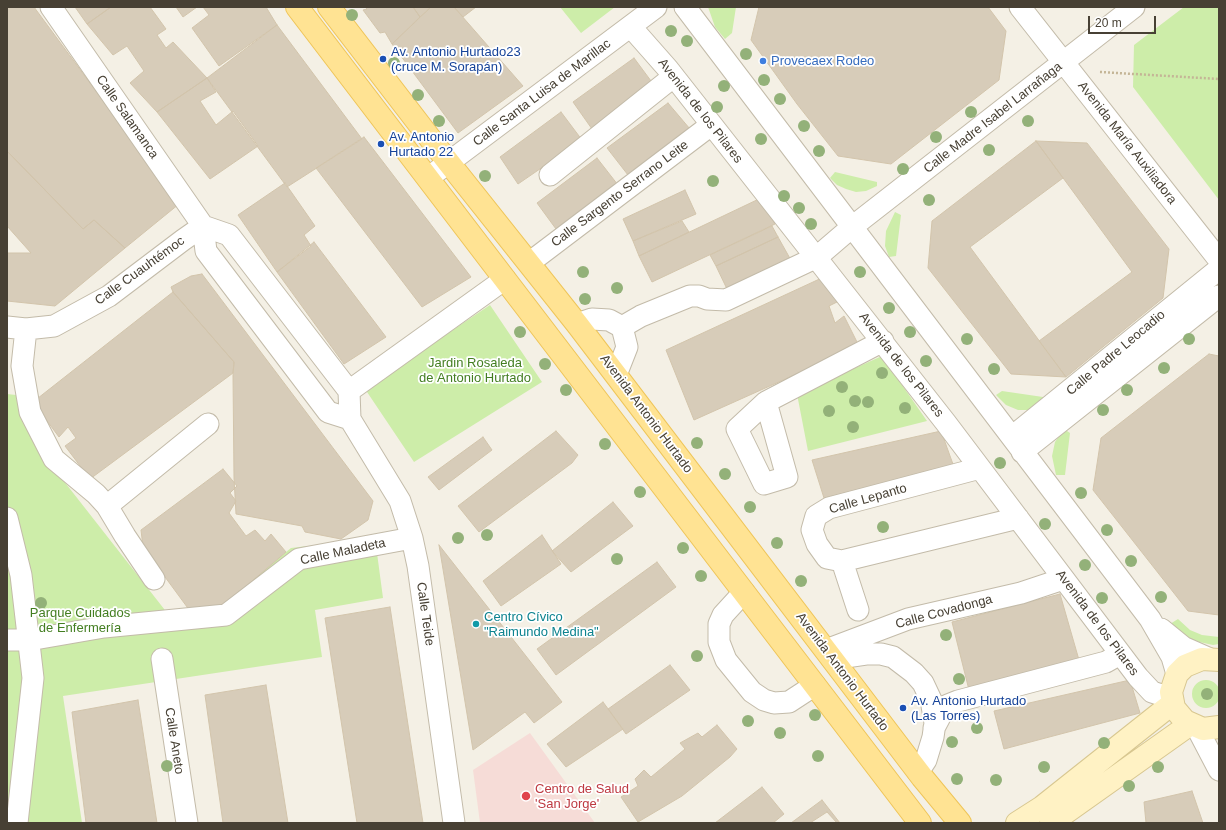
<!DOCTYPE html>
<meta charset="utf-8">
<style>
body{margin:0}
#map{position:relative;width:1226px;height:830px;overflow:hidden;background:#f4f0e5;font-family:Helvetica,sans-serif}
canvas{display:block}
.frame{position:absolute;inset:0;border:8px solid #474034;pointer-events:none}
.scale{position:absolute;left:1088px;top:16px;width:68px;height:18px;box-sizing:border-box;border:2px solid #474034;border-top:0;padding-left:5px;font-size:12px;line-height:14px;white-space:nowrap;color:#474034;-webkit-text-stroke:3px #fff;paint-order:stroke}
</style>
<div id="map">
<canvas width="1226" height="830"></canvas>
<div class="frame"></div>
<div class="scale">20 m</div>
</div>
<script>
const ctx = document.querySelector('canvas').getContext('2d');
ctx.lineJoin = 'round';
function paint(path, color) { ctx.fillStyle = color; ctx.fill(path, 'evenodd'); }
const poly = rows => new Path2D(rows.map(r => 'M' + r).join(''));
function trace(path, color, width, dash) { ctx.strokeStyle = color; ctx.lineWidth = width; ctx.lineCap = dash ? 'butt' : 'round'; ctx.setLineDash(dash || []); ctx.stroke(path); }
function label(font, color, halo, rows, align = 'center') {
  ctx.font = font + ' Helvetica,sans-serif'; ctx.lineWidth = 3.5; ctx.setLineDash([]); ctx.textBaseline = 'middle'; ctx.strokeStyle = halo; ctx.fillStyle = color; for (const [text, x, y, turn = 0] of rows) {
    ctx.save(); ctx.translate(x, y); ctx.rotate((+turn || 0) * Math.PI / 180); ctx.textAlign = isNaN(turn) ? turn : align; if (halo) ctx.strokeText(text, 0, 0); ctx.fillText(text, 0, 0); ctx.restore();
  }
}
paint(poly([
 [530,733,595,823,480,823,473,770]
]), '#f6dcd7');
paint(poly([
 [560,7,615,7,581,33],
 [708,7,736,7,732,33,725,39,715,27],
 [1184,7,1219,7,1219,200,1133,87,1134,45],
 [835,172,877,182,877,186,866,191,856,192,846,189,837,185,830,178],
 [895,212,901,215,896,256,889,257,885,246,886,231],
 [490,305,542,382,414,462,365,389],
 [882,356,927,421,808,451,797,394],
 [1002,391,1043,397,1046,403,1029,410,1018,410,1006,405,996,395],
 [7,394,16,395,23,414,63,480,168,614,215,609,291,548,375,538,383,598,315,610,322,657,63,696,82,823,7,823],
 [1064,429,1070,433,1065,475,1056,475,1052,456,1055,442],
 [1178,619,1190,630,1202,635,1219,637,1219,644,1213,645,1190,640,1170,624],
 '1192 694a14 14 0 1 1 28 0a14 14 0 1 1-28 0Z'
]), '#cdeda9');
const building = poly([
 [7,7,34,7,179,204,125,248,94,220,83,229,7,151,7,7],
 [75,7,111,7,87,24,75,7],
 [111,7,150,7,166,29,157,35,166,48,173,42,207,78,157,112,130,83,144,71,127,46,113,55,87,24,111,7],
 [176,7,197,7,183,17,176,7],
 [203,7,266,7,277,25,219,66,192,28,209,15,203,7],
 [365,7,413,7,420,17,392,44,385,32,380,33,363,10,367,9,365,7],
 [413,7,431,7,420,17,413,7],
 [431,7,454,7,523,86,458,133,392,44,431,7],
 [454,7,476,7,463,17,454,7],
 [759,7,988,7,1006,31,999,80,891,164,838,156,797,104,751,40,759,7],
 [277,25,362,139,287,187,207,78,277,25],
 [634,58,654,85,592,129,573,102,634,58],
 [207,78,216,92,200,101,216,125,233,111,258,146,210,179,157,112,207,78],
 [668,103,690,129,628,175,607,148,668,103],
 [561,112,582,140,518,184,500,157,561,112],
 [364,137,471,277,422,307,316,168,364,137],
 [1036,141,1063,178,970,247,1066,377,1011,374,928,268,932,221,1036,141],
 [1036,141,1087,143,1169,249,1163,298,1066,377,1039,341,1132,272,1036,141],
 [7,151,83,229,94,220,125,248,55,306,7,301,7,253,31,253,7,226,7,151],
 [597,158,618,185,556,229,537,203,597,158],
 [285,183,315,226,304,235,311,246,277,272,238,215,285,183],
 [685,190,696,214,633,241,623,219,685,190],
 [761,198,775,224,652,282,639,256,761,198],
 [682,221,689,232,639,256,633,241,682,221],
 [772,226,778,237,716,266,710,255,772,226],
 [778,237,792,262,727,289,716,266,778,237],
 [314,242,386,337,344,364,277,272,314,242],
 [202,274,373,501,368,520,341,539,305,532,302,526,236,514,234,478,233,375,234,362,173,292,171,287,191,276,202,274],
 [826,276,837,302,829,306,835,323,844,316,859,346,694,420,666,350,826,276],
 [173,292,234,362,233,373,90,479,65,446,76,438,68,427,59,437,33,402,173,292],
 [1209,354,1219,356,1219,615,1188,611,1093,490,1101,438,1209,354],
 [556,431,578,455,572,463,479,532,458,506,556,431],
 [941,431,954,467,824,498,812,460,941,431],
 [483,437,492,450,439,490,428,477,483,437],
 [223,469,237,486,230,493,236,501,229,513,246,536,255,530,265,541,271,534,286,552,210,617,190,611,143,547,141,530,223,469],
 [613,502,633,526,571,572,552,551,613,502],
 [542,535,561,564,501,606,483,581,542,535],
 [439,545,562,702,534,723,525,712,473,750,439,545],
 [657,562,676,587,556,675,537,649,657,562],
 [1060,594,1079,660,969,690,952,622,1060,594],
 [390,607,423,823,357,823,325,618,390,607],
 [670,665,690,690,626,734,608,709,670,665],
 [1130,680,1140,713,1004,749,994,711,1130,680],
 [266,685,288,823,223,823,205,695,266,685],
 [138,700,157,823,86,823,72,712,138,700],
 [603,702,623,729,566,767,547,744,603,702],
 [717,725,737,749,730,757,682,796,638,822,621,797,638,786,635,779,644,770,651,777,685,749,680,743,698,733,702,737,717,725],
 [762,787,784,814,773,823,715,823,762,787],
 [1192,791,1203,823,1146,823,1144,802,1192,791],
 [822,800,840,823,791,823,822,800],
 [827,812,837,823,810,823,827,812]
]);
paint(building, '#d7ccb9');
trace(building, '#d2c4ab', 1);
const street = poly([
 [51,7,203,226,206,251,328,412,350,419],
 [685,7,1150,619,1172,657,1177,674],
 [1020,7,1219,260],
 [631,27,668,69,946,423,1138,677,1152,692,1171,698],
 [550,175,673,77],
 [428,178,656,7],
 [203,226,229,235,349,391],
 [529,263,711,125],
 [577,324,592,319,609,320,622,327,627,347,616,375],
 [7,327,26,329,54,326,109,296,183,240,203,226],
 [622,327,641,316,690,296,699,296,707,299,726,300,817,257,852,227,1134,7],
 [26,329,22,366,30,412,54,459,96,494,107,506,125,536,154,579],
 [349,391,350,419,400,501,412,538,418,566,454,823],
 [349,391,505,279],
 [766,402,737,429,764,484,787,477,766,402,883,341],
 [1012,437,1219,269],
 [1022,452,1219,296],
 [980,468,829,508,816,516,812,530,817,544,827,558,842,561,1018,518],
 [107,506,208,424],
 [7,518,21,575,33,678,17,823],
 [842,561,858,610],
 [744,592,723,615,719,624,719,642,726,660,752,692,764,700,774,703,789,702,815,685],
 [1161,629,1183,647,1208,658],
 [7,640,29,640,104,627,226,615,299,559,412,538],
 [826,650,908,619,1021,593,1063,579],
 [162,659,187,823],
 [832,659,866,654,881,654,893,657,914,673,923,683,931,700,935,723,933,737,926,760,918,772],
 [934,728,943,711,948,705,958,701,1106,662,1120,654],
 [1197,728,1219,770]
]);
const secondary = poly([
 [1219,660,1202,659,1185,666,1177,674,1171,692,1174,708,1185,721,1203,729,1219,727],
 [1017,823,1042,807,1173,703],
 [1051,823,1189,725]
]);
const primary = poly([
 [297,7,920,823],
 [329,7,449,163,577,324,922,777,960,823]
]);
trace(street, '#c3bba9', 23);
trace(secondary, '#d8c790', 24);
trace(primary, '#efc558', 24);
trace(poly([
 [1100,72,1219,79]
]), '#c4b596', 2.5, [2, 2]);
trace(street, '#fff', 21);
trace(secondary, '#fff2c4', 22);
trace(primary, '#ffe393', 22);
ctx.fillStyle = '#93b179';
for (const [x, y] of [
 [352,15],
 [671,31],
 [687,41],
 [746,54],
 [394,63],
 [764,80],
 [724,86],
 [418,95],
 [780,99],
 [717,107],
 [971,112],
 [439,121],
 [1028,121],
 [804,126],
 [936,137],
 [761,139],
 [989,150],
 [819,151],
 [903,169],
 [485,176],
 [713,181],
 [784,196],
 [929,200],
 [799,208],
 [811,224],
 [583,272],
 [860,272],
 [617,288],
 [585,299],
 [889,308],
 [520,332],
 [910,332],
 [967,339],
 [1189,339],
 [926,361],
 [545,364],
 [1164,368],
 [994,369],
 [882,373],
 [842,387],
 [566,390],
 [1127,390],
 [855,401],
 [868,402],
 [905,408],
 [1103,410],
 [829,411],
 [853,427],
 [697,443],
 [605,444],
 [1000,463],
 [725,474],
 [640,492],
 [1081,493],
 [750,507],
 [1045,524],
 [883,527],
 [1107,530],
 [487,535],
 [458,538],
 [777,543],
 [683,548],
 [617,559],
 [1131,561],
 [1085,565],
 [701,576],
 [801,581],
 [1161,597],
 [1102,598],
 [41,603],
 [946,635],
 [697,656],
 [959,679],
 [1207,694],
 [815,715],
 [748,721],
 [977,728],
 [780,733],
 [952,742],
 [1104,743],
 [818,756],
 [167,766],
 [1044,767],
 [1158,767],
 [957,779],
 [996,780],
 [1129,786]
]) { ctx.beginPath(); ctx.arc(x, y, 6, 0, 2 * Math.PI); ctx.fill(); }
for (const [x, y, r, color] of [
 [383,59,4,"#1a4fb4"],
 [763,61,4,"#3f7fe0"],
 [381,144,4,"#1a4fb4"],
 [476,624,4,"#0f9aa8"],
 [903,708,4,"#1a4fb4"],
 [526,796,5,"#e0444e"]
]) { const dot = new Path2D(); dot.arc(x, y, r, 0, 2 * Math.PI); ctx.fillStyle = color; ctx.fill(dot); trace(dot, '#fff', 1.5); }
label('13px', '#164399', '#fff', [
 ["Av. Antonio Hurtado23",391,52],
 ["(cruce M. Sorapán)",391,67],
 ["Av. Antonio",389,137],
 ["Hurtado 22",389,152],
 ["Av. Antonio Hurtado",911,701],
 ["(Las Torres)",911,716]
], 'left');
label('13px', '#366cbe', '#fff', [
 ["Provecaex Rodeo",771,61]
], 'left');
label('13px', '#474034', '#fff', [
 ["Calle Santa Luisa de Marillac",542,93,-37],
 ["Avenida de los Pilares",700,111,52],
 ["Calle Salamanca",127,117,55],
 ["Calle Madre Isabel Larrañaga",993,118,-38],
 ["Avenida María Auxiliadora",1127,143,52],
 ["Calle Sargento Serrano Leite",620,194,-37],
 ["Calle Cuauhtémoc",140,271,-36],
 ["Calle Padre Leocadio",1116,353,-40],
 ["Avenida de los Pilares",901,365,52],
 ["Avenida Antonio Hurtado",646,414,53],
 ["Calle Lepanto",868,499,-16],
 ["Calle Maladeta",343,552,-12],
 ["Calle Covadonga",944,612,-15],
 ["Calle Teide",425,614,82],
 ["Avenida de los Pilares",1097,623,53],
 ["Avenida Antonio Hurtado",842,672,53],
 ["Calle Aneto",174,741,81]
]);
label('13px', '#437e21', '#fff', [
 ["Jardin Rosaleda",475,363],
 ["de Antonio Hurtado",475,378],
 ["Parque Cuidados",80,613],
 ["de Enfermería",80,628]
]);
label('13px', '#0d838f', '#fff', [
 ["Centro Cívico",484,617],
 ["\"Raimundo Medina\"",484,632]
], 'left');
label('13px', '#be3a42', '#fff', [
 ["Centro de Salud",535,789],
 ["'San Jorge'",535,804]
], 'left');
</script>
